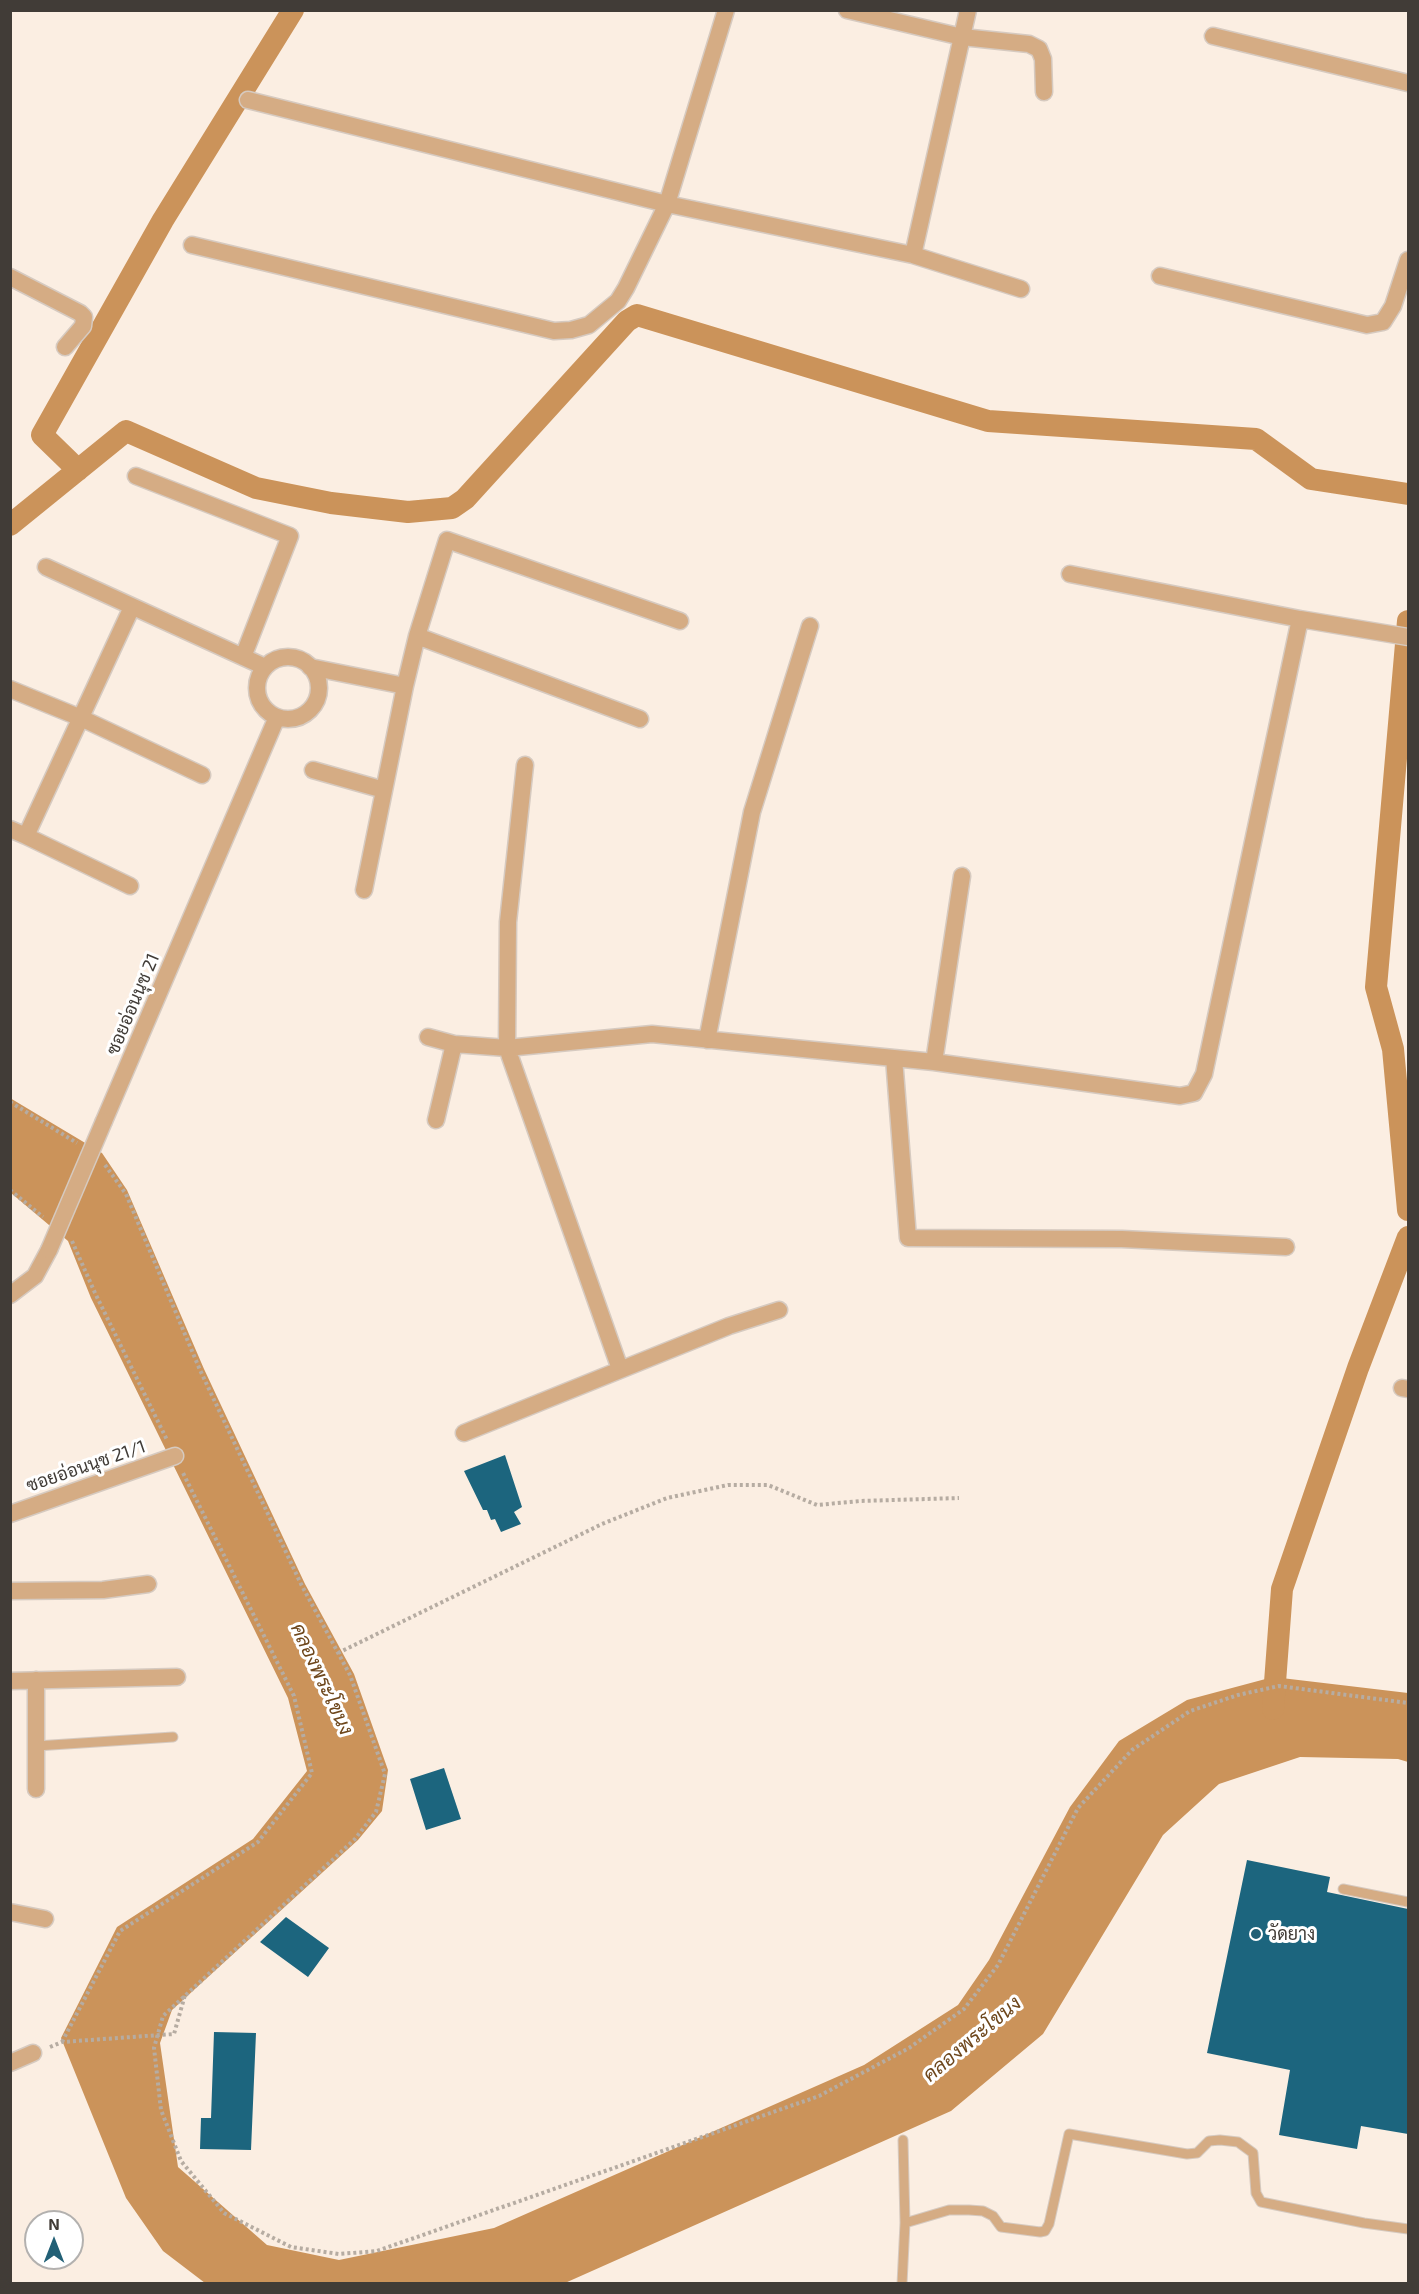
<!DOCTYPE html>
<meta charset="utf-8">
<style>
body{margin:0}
#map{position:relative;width:1419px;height:2294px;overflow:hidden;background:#fbeee2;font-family:"Exo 2",sans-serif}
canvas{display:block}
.frame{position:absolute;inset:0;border:12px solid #413c37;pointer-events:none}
.north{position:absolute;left:24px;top:2210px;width:60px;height:60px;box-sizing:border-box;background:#fff;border:2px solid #b3b1af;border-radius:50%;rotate:0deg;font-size:16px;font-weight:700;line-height:24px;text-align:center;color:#413c37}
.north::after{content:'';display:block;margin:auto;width:21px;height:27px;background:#226076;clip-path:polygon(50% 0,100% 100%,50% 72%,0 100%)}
</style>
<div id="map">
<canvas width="1419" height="2294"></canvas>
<div class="frame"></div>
<div class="north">N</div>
</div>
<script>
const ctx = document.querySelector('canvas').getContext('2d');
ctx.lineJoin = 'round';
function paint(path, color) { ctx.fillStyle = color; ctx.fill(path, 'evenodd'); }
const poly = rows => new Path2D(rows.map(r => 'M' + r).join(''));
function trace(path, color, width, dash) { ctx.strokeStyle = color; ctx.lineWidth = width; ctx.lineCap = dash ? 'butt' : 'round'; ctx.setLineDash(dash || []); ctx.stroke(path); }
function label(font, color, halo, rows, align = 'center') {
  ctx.font = font + ' "Exo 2",Sarabun,sans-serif'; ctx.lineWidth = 6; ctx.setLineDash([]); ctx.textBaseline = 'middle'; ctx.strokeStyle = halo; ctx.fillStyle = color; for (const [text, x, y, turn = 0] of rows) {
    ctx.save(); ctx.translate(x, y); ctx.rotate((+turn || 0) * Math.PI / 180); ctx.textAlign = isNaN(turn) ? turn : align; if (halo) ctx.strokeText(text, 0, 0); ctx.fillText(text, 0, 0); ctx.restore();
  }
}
paint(poly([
 [10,1098,102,1153,127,1190,204,1369,305,1584,354,1674,388,1770,382,1811,358,1840,172,2010,160,2043,178,2167,267,2245,339,2260,494,2228,864,2065,958,2005,989,1960,1070,1807,1119,1741,1187,1700,1273,1677,1408,1693,1408,1762,1398,1759,1300,1757,1219,1784,1163,1835,1043,2034,951,2111,565,2283,205,2283,163,2251,126,2198,61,2038,117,1927,253,1839,307,1771,288,1698,91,1298,68,1241,11,1193]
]), '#cb935a');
trace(poly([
 [78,470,42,435,163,220,293,10],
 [10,525,126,431,256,488,331,503,408,512,452,508,465,499,627,321,637,315,988,421,1256,439,1311,479,1408,494],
 [1408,621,1376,987,1393,1049,1408,1210],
 [1273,1709,1282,1589,1358,1368,1408,1237]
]), '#cb935a', 22);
paint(poly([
 [505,1455,522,1507,514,1512,521,1524,501,1532,495,1519,491,1520,487,1510,483,1510,464,1471],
 [444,1768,461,1819,426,1830,410,1779],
 [1247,1860,1330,1877,1327,1892,1408,1909,1408,2134,1361,2126,1357,2149,1279,2135,1290,2070,1207,2053],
 [286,1917,329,1948,308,1977,260,1942],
 [214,2032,256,2033,251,2150,200,2149,201,2118,211,2118]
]), '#1c657e');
const service = poly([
 [36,1746,173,1737],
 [1343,1889,1408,1902],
 [905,2223,949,2210,969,2210,983,2211,993,2216,1001,2227,1040,2232,1045,2231,1049,2224,1069,2134,1187,2154,1197,2153,1209,2141,1220,2140,1238,2142,1253,2153,1256,2193,1261,2202,1364,2223,1408,2229],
 [902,2284,905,2223,903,2140]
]);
const minor = poly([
 [847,10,962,37,1029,44,1039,49,1043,59,1044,92],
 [1213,36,1408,83],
 [248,100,667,204,726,10],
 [192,245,554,331,571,330,589,325,618,301,626,288,667,204,913,255,1021,289],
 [913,255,968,10],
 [1160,276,1367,325,1383,322,1393,306,1408,260],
 [10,277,80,313,84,317,83,326,65,347],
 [136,476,290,536,243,657],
 [46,567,265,667],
 [1070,574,1300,619,1408,637],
 [417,636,640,719],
 '257 688a31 31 0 1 1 62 0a31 31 0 1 1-62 0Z',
 [310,667,405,686,417,636,447,540,680,621],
 [10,689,81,718,202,775],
 [525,765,508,922,507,1048,620,1369],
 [313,770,384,790],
 [10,829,26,836],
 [130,886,26,836,132,607],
 [364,890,405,686],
 [428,1037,454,1044,507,1048,652,1034,934,1062,1180,1096,1194,1093,1204,1074,1300,619],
 [707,1040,752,812,810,626],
 [894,1058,908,1238,1122,1239,1286,1247],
 [934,1062,962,876],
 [436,1120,454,1044],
 [104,1121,277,717],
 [10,1295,35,1276,49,1250],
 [1402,1388,1408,1389],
 [464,1433,729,1326,779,1310],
 [10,1514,175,1456],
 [10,1591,103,1590,148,1584],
 [36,1680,36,1789],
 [10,1681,177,1677],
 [10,1912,45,1919],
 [10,2063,33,2053]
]);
trace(service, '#d6cac0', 11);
trace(minor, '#d6cac0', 19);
trace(poly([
 [10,1102,77,1143],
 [105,1165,126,1194,200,1370,301,1584,350,1675,385,1774,376,1812,355,1839,163,2016,154,2048,161,2110,181,2161,224,2213,291,2247,339,2254,377,2251,819,2096,909,2048,964,2009,998,1965,1078,1808,1132,1750,1190,1711,1238,1695,1279,1686,1408,1703],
 [10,1190,43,1217],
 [72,1241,95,1293,167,1440],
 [338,1653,602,1524,667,1498,728,1485,768,1485,817,1505,860,1501,959,1498],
 [62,2042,120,1931,258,1842,312,1773,294,1696,182,1471],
 [50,2047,62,2042,174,2034,185,1995]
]), '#b6aca2', 4, [3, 3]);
trace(service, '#d5ac84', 9);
trace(minor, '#d5ac84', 16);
const minorBridge = poly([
 [49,1250,104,1121]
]);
trace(minorBridge, '#d6cac0', 19, []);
trace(minorBridge, '#d5ac84', 16);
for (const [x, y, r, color] of [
 [1256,1934,6,"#226076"]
]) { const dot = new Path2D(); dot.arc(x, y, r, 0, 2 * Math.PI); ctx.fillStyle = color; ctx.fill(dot); trace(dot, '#fff', 2); }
label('18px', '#413c37', '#fff', [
 ["ซอยอ่อนนุช 21",133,1004,-67],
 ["ซอยอ่อนนุช 21/1",86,1466,-19]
]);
label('18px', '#413c37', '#fff', [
 ["วัดยาง",1268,1934]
], 'left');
label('italic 20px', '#6e471c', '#fff', [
 ["คลองพระโขนง",322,1679,65],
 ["คลองพระโขนง",972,2039,-40]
]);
</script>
